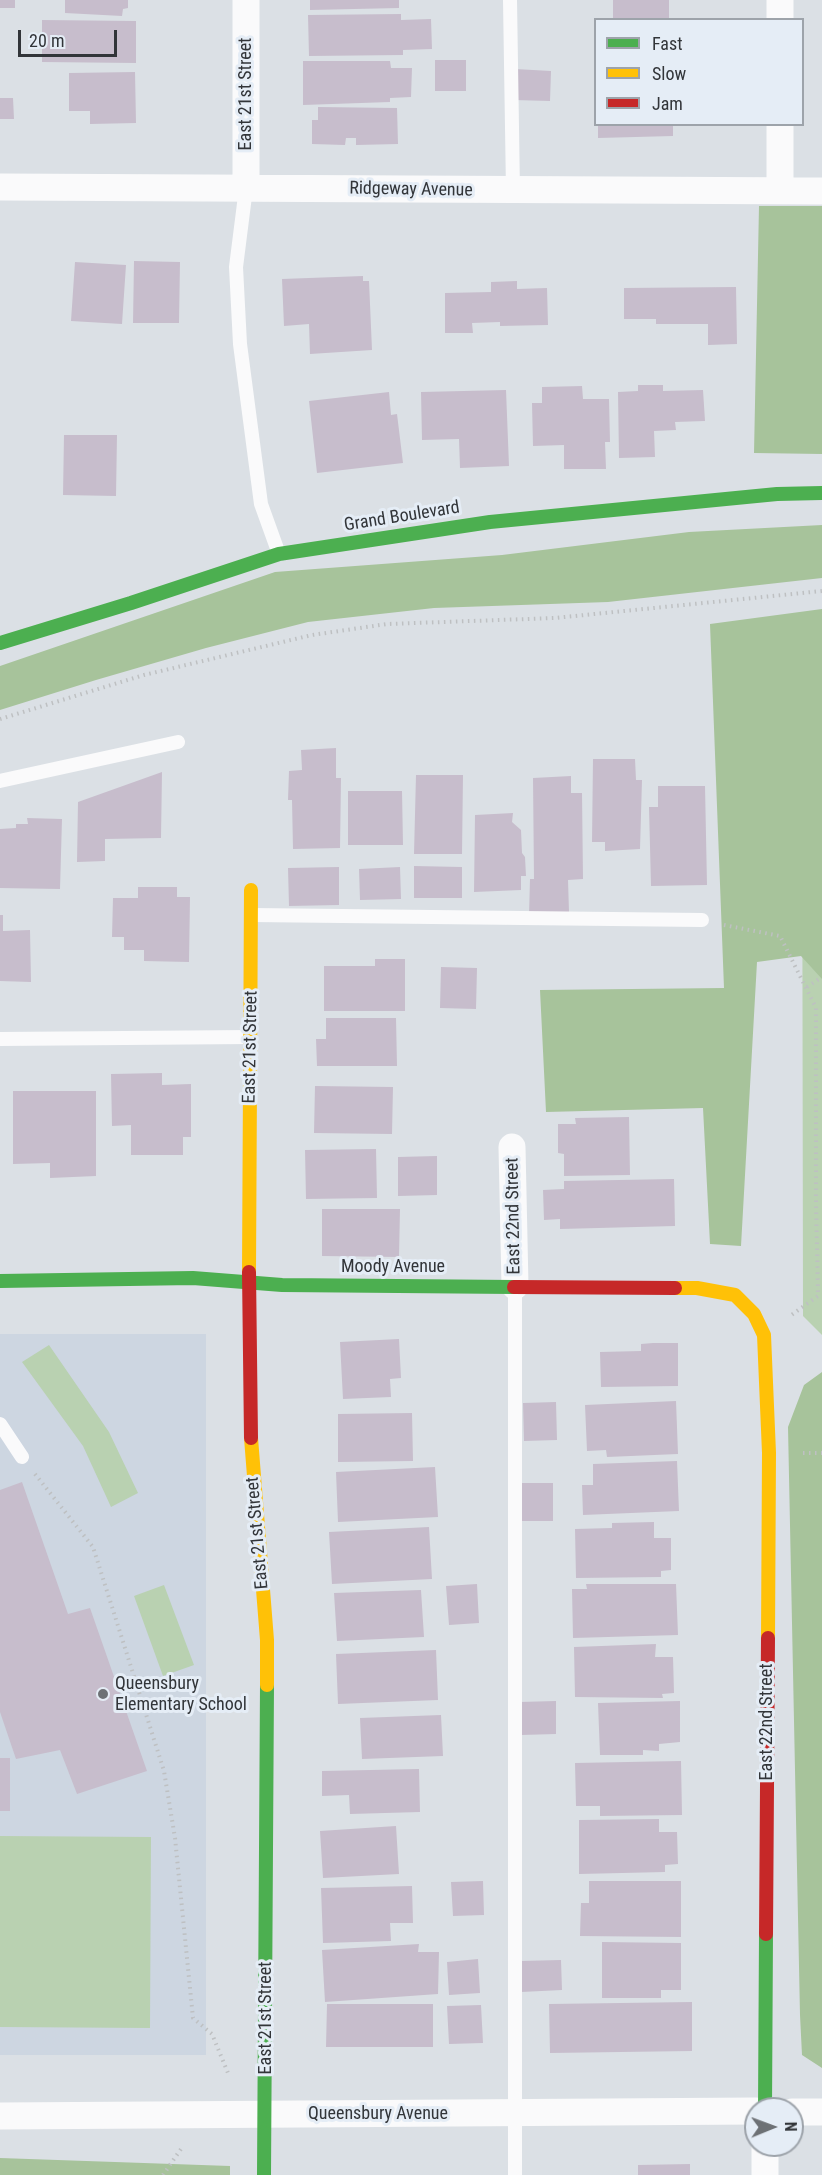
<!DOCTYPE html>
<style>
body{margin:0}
#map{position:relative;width:822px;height:2175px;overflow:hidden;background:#dbe0e5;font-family:"Roboto Condensed",sans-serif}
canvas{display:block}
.legend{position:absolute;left:594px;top:18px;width:210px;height:108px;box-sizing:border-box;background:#e5edf6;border:2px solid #9da3aa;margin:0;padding:8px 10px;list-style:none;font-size:18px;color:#323539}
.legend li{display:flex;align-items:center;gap:12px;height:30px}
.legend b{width:30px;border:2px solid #9da3aa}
.north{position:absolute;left:744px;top:2097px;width:60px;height:60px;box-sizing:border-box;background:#e5edf6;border:2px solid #9da3aa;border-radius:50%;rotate:89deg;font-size:16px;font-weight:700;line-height:24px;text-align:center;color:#323539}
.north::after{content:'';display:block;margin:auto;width:21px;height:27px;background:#6d7175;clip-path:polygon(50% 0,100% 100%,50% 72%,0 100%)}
.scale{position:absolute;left:18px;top:30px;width:99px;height:27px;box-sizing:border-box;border:3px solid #323539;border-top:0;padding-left:8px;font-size:18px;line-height:21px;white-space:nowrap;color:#323539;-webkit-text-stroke:4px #e5edf6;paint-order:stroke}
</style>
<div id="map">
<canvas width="822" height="2175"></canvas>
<ul class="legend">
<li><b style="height:8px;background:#4caf50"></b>Fast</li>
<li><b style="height:8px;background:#ffc107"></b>Slow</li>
<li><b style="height:8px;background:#c62828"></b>Jam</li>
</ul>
<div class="north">N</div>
<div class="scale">20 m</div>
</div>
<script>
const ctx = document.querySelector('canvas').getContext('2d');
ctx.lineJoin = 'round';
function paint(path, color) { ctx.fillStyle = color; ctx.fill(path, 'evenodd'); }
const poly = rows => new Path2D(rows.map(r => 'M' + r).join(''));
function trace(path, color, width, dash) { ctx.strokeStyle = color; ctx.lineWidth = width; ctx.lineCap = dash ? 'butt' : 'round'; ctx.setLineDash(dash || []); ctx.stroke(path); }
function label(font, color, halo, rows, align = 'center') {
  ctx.font = font + ' "Roboto Condensed",sans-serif'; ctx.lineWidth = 6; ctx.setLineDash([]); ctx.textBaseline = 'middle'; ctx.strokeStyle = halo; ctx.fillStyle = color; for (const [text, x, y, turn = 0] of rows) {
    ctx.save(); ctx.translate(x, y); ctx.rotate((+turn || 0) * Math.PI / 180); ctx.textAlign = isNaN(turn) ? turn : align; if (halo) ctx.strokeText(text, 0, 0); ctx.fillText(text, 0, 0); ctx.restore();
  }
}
paint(poly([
 [0,1334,206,1334,206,2055,0,2055]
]), '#cdd6e1');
paint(poly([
 [802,692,822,692,822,1335,803,1316],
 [49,1345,109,1432,138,1493,111,1507,83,1446,22,1362],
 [164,1585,194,1665,163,1676,134,1596],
 [0,1836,151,1837,150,2028,0,2027]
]), '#b9d1b1');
paint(poly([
 [759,206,822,206,822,454,754,453],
 [822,525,822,578,608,602,434,608,308,622,206,648,96,680,0,710,0,666,275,572,502,555,689,532],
 [822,609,822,979,801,956,757,962,741,1246,710,1244,703,1108,546,1112,540,990,724,988,710,624],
 [822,1372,822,2068,802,2055,800,2015,788,1427,804,1385],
 [0,2158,230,2166,230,2175,0,2175]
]), '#a7c39b');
paint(poly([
 [0,0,15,0,15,8,0,8],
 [65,0,128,0,128,8,123,9,122,16,65,13],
 [310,0,399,0,399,8,310,10],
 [613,0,669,0,669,20,613,20],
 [401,14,401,20,431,19,432,49,403,50,403,55,309,56,308,15],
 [42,20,136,21,136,63,42,62],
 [435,60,466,60,466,91,435,91],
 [303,61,390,61,391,68,412,68,411,97,390,98,390,102,303,105],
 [515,69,551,71,550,101,514,100],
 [135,72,136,123,90,124,90,111,69,111,69,73],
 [0,98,13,98,14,119,0,119],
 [318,107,397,108,398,144,356,145,356,138,346,138,345,145,312,144,312,120,318,120],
 [598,124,673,124,673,136,598,138],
 [134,261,180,262,179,323,133,323],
 [75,262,126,265,122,324,71,321],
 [363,276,363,281,369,281,372,350,310,354,309,324,284,326,282,279],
 [517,281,517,289,547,288,548,325,500,326,500,322,472,323,473,333,445,333,445,293,491,292,491,282],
 [736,287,737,344,708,345,708,324,656,324,656,319,624,319,624,288],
 [638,385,663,385,663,391,703,390,705,421,675,422,676,430,654,431,655,457,619,458,618,392,638,391],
 [582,386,583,399,609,399,610,442,605,442,606,469,564,469,564,445,533,446,532,403,542,403,542,387],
 [506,390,509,466,460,468,459,439,422,440,421,392],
 [389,392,391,415,397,414,403,463,317,473,309,401],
 [64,435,117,435,116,496,63,495],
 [336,748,336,778,341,778,340,848,293,849,292,800,288,800,289,771,302,770,301,750],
 [593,759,635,759,636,780,642,780,640,849,605,851,605,842,592,842],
 [162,772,161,838,105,839,105,861,77,862,78,802],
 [416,775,463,775,462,854,414,854],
 [571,776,571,793,582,793,583,879,568,880,569,912,529,916,530,879,534,879,533,778],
 [658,786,705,786,707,885,651,886,649,807,658,807],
 [348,791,402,791,403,845,348,845],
 [513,813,512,822,521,830,522,853,525,857,526,876,521,876,521,890,474,892,475,815],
 [27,818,62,819,60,889,0,888,0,829,16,828,16,824,28,824],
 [414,866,462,867,462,898,414,898],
 [339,867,339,905,289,906,288,868],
 [400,867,401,899,360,900,359,869],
 [138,887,177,887,177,897,190,897,189,962,144,961,144,950,124,950,124,937,112,937,113,898,138,898],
 [0,915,3,915,3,931,30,930,31,982,0,981],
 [375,959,405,959,405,1011,324,1011,324,966,375,966],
 [441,967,477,968,476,1009,440,1008],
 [326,1018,396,1018,397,1066,317,1066,316,1039,326,1039],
 [162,1073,162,1085,191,1084,191,1137,183,1137,183,1155,131,1155,131,1125,112,1126,111,1074],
 [315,1086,393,1087,392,1134,314,1133],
 [13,1091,96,1091,96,1176,50,1178,50,1163,13,1164],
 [629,1117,630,1175,564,1176,564,1154,558,1153,558,1124,576,1124,575,1118],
 [376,1149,377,1198,306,1199,305,1150],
 [437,1156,437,1195,398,1196,398,1157],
 [674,1179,675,1226,560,1229,560,1219,544,1220,543,1190,564,1189,564,1181],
 [322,1209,400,1209,399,1257,322,1256],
 [399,1339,401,1378,390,1379,391,1397,343,1399,340,1342],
 [653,1343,678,1343,678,1386,601,1387,600,1352,641,1351,641,1344],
 [676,1401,678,1454,607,1457,606,1450,587,1451,585,1405],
 [556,1402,557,1440,524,1441,523,1403],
 [412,1413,413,1461,338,1462,338,1414],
 [677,1461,679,1511,583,1515,582,1485,593,1485,593,1464],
 [435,1467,438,1517,338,1522,336,1472],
 [22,1482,68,1614,90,1608,147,1771,77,1794,60,1750,16,1759,0,1712,0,1490],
 [522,1483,553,1483,553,1521,522,1521],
 [654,1522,654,1538,671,1538,671,1570,661,1571,661,1577,576,1578,575,1529,612,1528,612,1523],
 [429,1527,432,1579,332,1584,329,1532],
 [477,1584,479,1623,449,1625,446,1586],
 [586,1584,676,1584,678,1635,573,1638,572,1589,587,1589],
 [421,1590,424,1637,337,1641,334,1593],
 [656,1644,655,1657,673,1657,674,1693,662,1694,663,1698,575,1697,574,1647],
 [436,1650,438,1700,338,1704,336,1654],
 [556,1701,556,1734,521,1735,519,1702],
 [680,1701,680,1742,659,1744,659,1751,643,1750,643,1755,600,1755,598,1703],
 [441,1715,443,1756,362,1759,360,1718],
 [0,1758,10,1758,10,1811,0,1811],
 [681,1761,682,1815,600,1816,600,1806,576,1806,575,1763],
 [419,1769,420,1812,350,1814,349,1795,322,1796,322,1771],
 [659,1819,659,1832,677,1832,678,1864,665,1865,665,1872,579,1874,579,1820],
 [396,1826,399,1874,323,1878,320,1831],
 [483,1881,484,1915,453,1916,451,1882],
 [589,1881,681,1881,681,1937,580,1936,581,1903,589,1903],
 [412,1886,413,1923,390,1923,391,1941,323,1943,321,1888],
 [602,1942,681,1943,681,1990,661,1990,661,1998,602,1998],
 [419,1944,418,1952,439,1952,438,1994,325,2002,322,1950],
 [478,1959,480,1993,449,1995,447,1962],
 [561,1960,562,1990,521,1992,520,1961],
 [692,2002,692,2051,550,2053,549,2004],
 [327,2004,433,2004,433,2047,326,2047],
 [481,2005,483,2043,449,2044,447,2006],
 [690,2164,690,2175,638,2175,638,2165]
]), '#c7bdcc');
trace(poly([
 [0,719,144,675,312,635,387,624,555,618,822,591],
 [724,925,780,936,816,1008,816,1201,818,1296,790,1316],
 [807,987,822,977],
 [803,1453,822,1453],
 [35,1474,93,1547,164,1771,175,1838,193,2018,212,2034,228,2073],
 [163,2175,183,2146]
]), '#bec0c2', 4, [1.5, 4.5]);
trace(poly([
 [510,0,513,191],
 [246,188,236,267,240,344,261,504,279,554],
 [0,781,178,742],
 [252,915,702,920],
 [0,1039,250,1037],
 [0,1424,22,1457],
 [515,2175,515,1286]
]), '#fafafb', 14);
trace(poly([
 [246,0,246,188],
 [780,20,780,0],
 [780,124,780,190],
 [0,187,822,191],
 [512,1147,515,1286],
 [792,2112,822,2112],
 [0,2116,756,2111],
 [765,2145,765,2175]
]), '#fafafb', 27);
trace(poly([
 [0,643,131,603,279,554,490,522,777,494,822,493],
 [0,1281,193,1278,282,1285,514,1287],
 [765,2109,766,1934],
 [264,2175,267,1685]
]), '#4caf50', 14);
trace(poly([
 [249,1272,251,890],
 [675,1288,697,1288,735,1295,754,1314,764,1335,769,1453,768,1638],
 [251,1438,267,1640,267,1685]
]), '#ffc107', 14);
trace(poly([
 [249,1272,251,1438],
 [514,1287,675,1288],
 [766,1934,768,1638]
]), '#c62828', 14);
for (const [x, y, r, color] of [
 [103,1694,6,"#6d7175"]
]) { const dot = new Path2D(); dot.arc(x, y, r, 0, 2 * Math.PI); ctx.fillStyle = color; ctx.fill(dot); trace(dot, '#e5edf6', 2); }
label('18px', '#323539', '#e5edf6', [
 ["East 21st Street",246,94,-90],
 ["Ridgeway Avenue",411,190,1],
 ["Grand Boulevard",402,517,-9],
 ["East 21st Street",251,1047,-89],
 ["East 22nd Street",514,1216,-91],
 ["Moody Avenue",393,1267],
 ["East 21st Street",258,1533,-95],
 ["East 22nd Street",767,1722,-90],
 ["East 21st Street",266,2018,-90],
 ["Queensbury Avenue",378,2114]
]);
label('18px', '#323539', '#e5edf6', [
 ["Queensbury",115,1684],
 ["Elementary School",115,1705]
], 'left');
</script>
